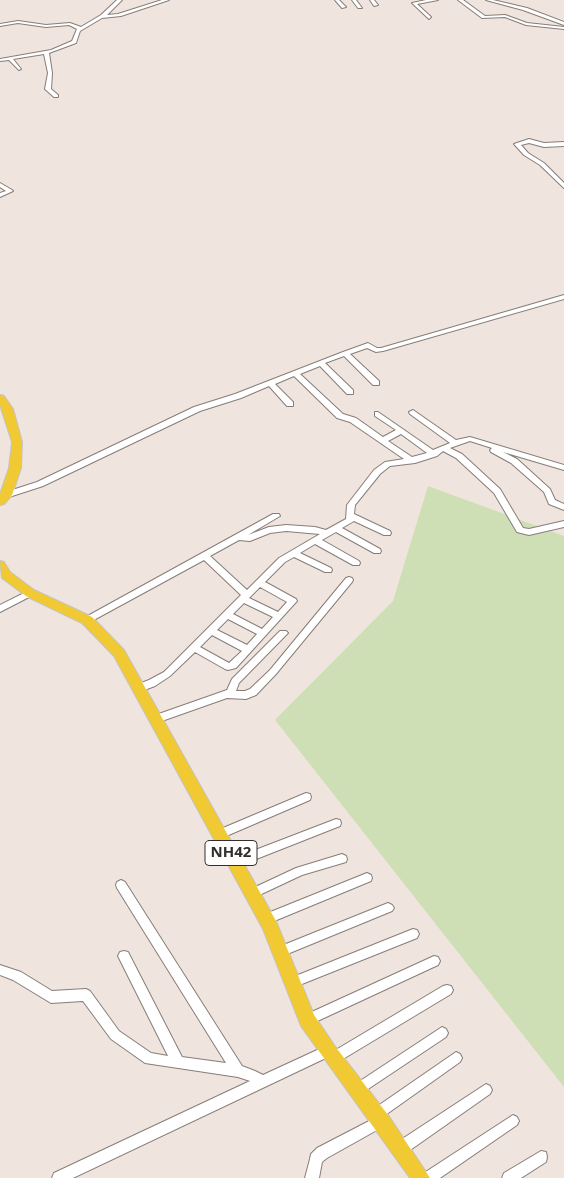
<!DOCTYPE html>
<style>
body{margin:0}
canvas{display:block;background:#efe4de}
</style>
<canvas width="564" height="1178"></canvas>
<script>
const ctx = document.querySelector('canvas').getContext('2d');
ctx.lineJoin = 'round';
function paint(path, color) { ctx.fillStyle = color; ctx.fill(path, 'evenodd'); }
const poly = rows => new Path2D(rows.map(r => 'M' + r).join(''));
function trace(path, color, width, dash) { ctx.strokeStyle = color; ctx.lineWidth = width; ctx.lineCap = dash ? 'butt' : 'round'; ctx.setLineDash(dash || []); ctx.stroke(path); }
function label(font, color, halo, rows, align = 'center') {
  ctx.font = font + ' "Noto Sans",sans-serif'; ctx.lineWidth = 4.5; ctx.setLineDash([]); ctx.textBaseline = 'middle'; ctx.strokeStyle = halo; ctx.fillStyle = color; for (const [text, x, y, turn = 0] of rows) {
    ctx.save(); ctx.translate(x, y); ctx.rotate((+turn || 0) * Math.PI / 180); ctx.textAlign = isNaN(turn) ? turn : align; if (halo) ctx.strokeText(text, 0, 0); ctx.fillText(text, 0, 0); ctx.restore();
  }
}
paint(poly([
 [428,486,564,536,564,1087,275,720,393,601]
]), '#cfdfb5');
const minor = poly([
 [117,0,122,0,107,15,118,14,162,0,169,0,121,16,102,18,80,31,76,43,49,53,52,73,51,89,58,95,58,97,54,97,45,89,48,73,44,54,13,59,21,69,19,70,9,60,0,61,0,59,51,50,72,41,77,29,69,25,46,27,18,23,0,26,0,24,18,21,46,25,70,23,81,27,101,15,117,0],
 [335,0,339,0,346,7,342,8,335,0],
 [352,0,356,0,362,8,358,8,352,0],
 [370,0,374,0,378,5,374,6,370,0],
 [426,0,438,0,417,4,431,17,429,19,412,3,426,0],
 [458,0,463,0,485,16,505,15,527,23,564,27,564,29,526,25,505,17,482,18,458,0],
 [486,0,493,0,527,8,564,22,564,25,523,10,486,0],
 [529,139,544,143,564,142,564,146,544,147,529,143,521,145,528,153,544,163,564,183,564,188,540,165,524,155,514,144,529,139],
 [0,183,12,190,13,191,0,197,0,193,6,191,0,187,0,183],
 [564,295,564,299,383,351,376,352,367,348,350,354,379,381,379,385,373,385,344,356,325,363,353,390,353,394,347,394,320,366,300,374,343,414,356,418,383,437,396,430,375,416,375,412,378,412,433,450,450,443,410,414,409,412,413,410,456,440,470,437,564,465,564,470,503,452,517,459,550,489,555,500,564,504,564,510,549,504,544,492,511,463,491,452,490,450,492,448,470,441,450,448,462,454,500,489,523,528,529,529,564,521,564,527,529,535,517,532,494,493,456,458,443,451,437,456,415,463,390,466,380,474,355,505,354,514,390,531,391,533,390,535,384,535,354,521,342,528,380,549,381,551,380,553,374,553,336,532,322,540,359,561,360,563,359,565,353,565,315,544,300,553,331,568,332,570,331,572,325,572,294,557,285,562,265,582,296,599,297,601,236,668,228,670,225,669,195,652,170,676,155,686,139,692,136,691,134,688,136,685,149,680,164,672,241,595,204,560,90,622,84,622,83,620,84,618,273,514,279,514,280,516,248,535,269,527,286,525,315,527,326,530,346,519,347,505,374,470,385,462,404,459,350,422,337,418,294,376,275,384,293,402,293,406,287,406,269,386,241,398,200,411,43,486,6,498,2,495,3,493,37,482,194,407,235,394,343,352,368,343,377,348,381,348,564,295],
 [401,434,427,453,412,457,388,441,401,434],
 [286,531,320,534,279,558,247,590,210,556,239,540,250,541,270,533,286,531],
 [260,587,287,602,278,612,249,598,260,587],
 [244,603,273,617,262,629,233,614,244,603],
 [228,619,257,634,247,645,217,630,228,619],
 [212,635,242,651,229,663,200,647,212,635],
 [349,577,352,578,353,580,352,582,276,674,256,695,246,699,227,698,159,722,156,723,153,722,151,719,153,716,227,690,232,679,280,631,286,631,288,633,286,635,239,683,236,691,245,691,250,689,270,670,346,578,349,577],
 [30,590,33,591,34,593,33,595,0,612,0,605,30,590],
 [306,793,310,794,311,797,310,800,224,837,220,838,216,837,215,834,216,831,306,793],
 [336,819,340,820,341,823,340,826,236,867,232,865,231,862,232,859,336,819],
 [342,854,346,856,347,859,346,862,302,875,253,898,249,896,247,893,249,890,296,868,342,854],
 [367,873,371,875,372,878,371,881,267,924,263,923,261,919,263,915,367,873],
 [121,880,125,882,242,1066,255,1071,263,1075,328,1045,332,1047,334,1051,443,986,447,985,451,986,453,990,451,994,338,1062,334,1064,330,1062,328,1057,73,1178,52,1178,54,1173,250,1081,238,1077,145,1063,111,1039,83,1001,51,1003,13,980,0,975,0,965,21,972,52,991,86,989,90,991,119,1031,151,1053,168,1056,118,956,120,952,124,951,128,952,182,1057,226,1063,117,888,116,885,117,882,121,880],
 [388,903,392,905,394,908,392,911,280,957,276,956,274,952,276,948,388,903],
 [413,929,417,930,419,934,417,938,292,988,288,987,286,983,288,979,413,929],
 [434,956,438,957,440,961,438,965,311,1024,307,1026,303,1024,301,1020,303,1016,434,956],
 [442,1027,446,1029,448,1033,446,1037,362,1093,358,1095,354,1093,352,1089,354,1085,442,1027],
 [456,1052,460,1054,462,1058,460,1062,384,1116,386,1117,388,1121,386,1125,327,1158,322,1162,319,1178,305,1178,310,1159,311,1154,317,1148,373,1119,370,1114,372,1110,456,1052],
 [486,1084,490,1086,492,1090,490,1094,406,1153,401,1154,396,1153,395,1148,396,1143,486,1084],
 [513,1115,517,1117,519,1121,517,1125,440,1178,422,1178,424,1173,513,1115],
 [541,1151,546,1152,547,1157,546,1162,521,1178,502,1178,504,1173,541,1151]
]);
const highway = poly([
 [0,395,4,396,13,409,22,442,21,468,12,495,4,504,0,505,0,494,9,468,12,442,0,405,0,395],
 [0,561,4,562,10,572,34,590,92,617,124,650,276,921,314,1015,334,1045,388,1115,430,1178,410,1178,301,1026,263,929,114,656,82,623,26,596,2,578,0,561]
]);
trace(minor, '#877d78', 2);
trace(highway, '#c6c4c4', 2);
paint(minor, '#fff');
paint(highway, '#f0c933');
for (const [x, y, w] of [
 [231,853,52]
]) { const box = new Path2D(); box.roundRect(x - w / 2, y - 12.5, w, 25, 4); ctx.fillStyle = '#fff'; ctx.fill(box); trace(box, '#322e2c', 1); }
label('bold 15px', '#322e2c', null, [
 ["NH42",231,853]
]);
</script>
